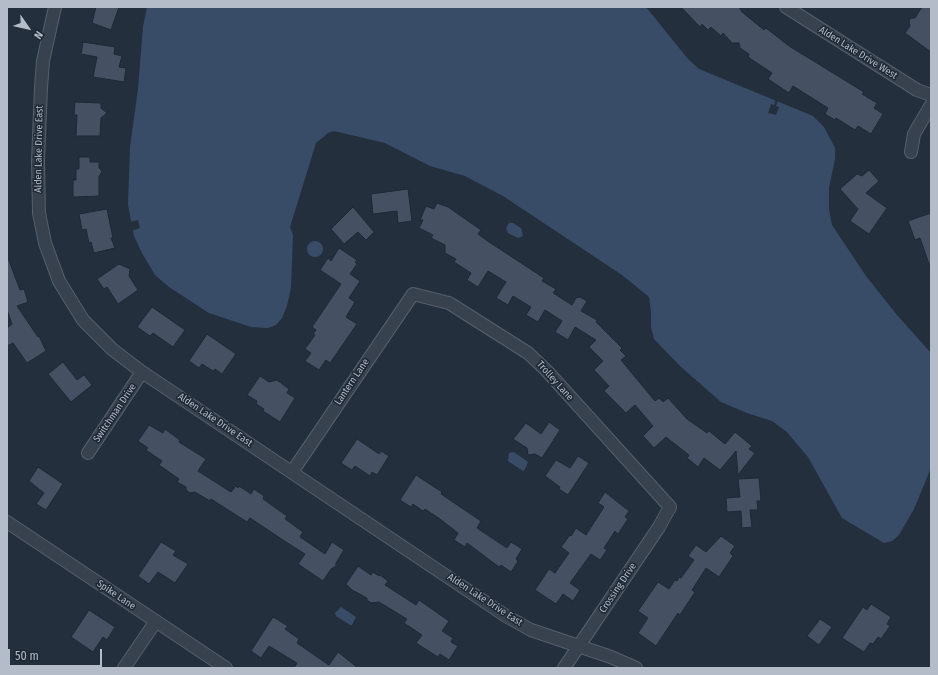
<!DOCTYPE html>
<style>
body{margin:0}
#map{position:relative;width:938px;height:675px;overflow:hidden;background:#242f3e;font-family:"Fira Sans Condensed",sans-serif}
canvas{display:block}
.frame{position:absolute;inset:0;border:8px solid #b4bcc9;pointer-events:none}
.north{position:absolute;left:8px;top:8px;width:40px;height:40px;-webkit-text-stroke:3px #1d2633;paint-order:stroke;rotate:124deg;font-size:11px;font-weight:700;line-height:16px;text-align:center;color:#b4bcc9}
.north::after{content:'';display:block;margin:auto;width:14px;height:18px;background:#b4bcc9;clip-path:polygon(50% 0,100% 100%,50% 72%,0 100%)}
.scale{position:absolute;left:8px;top:649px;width:94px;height:18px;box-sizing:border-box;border:2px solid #b4bcc9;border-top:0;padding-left:5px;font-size:12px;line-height:14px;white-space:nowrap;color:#b4bcc9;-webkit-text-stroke:3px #1d2633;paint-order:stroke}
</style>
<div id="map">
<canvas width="938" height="675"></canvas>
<div class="frame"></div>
<div class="north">N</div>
<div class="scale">50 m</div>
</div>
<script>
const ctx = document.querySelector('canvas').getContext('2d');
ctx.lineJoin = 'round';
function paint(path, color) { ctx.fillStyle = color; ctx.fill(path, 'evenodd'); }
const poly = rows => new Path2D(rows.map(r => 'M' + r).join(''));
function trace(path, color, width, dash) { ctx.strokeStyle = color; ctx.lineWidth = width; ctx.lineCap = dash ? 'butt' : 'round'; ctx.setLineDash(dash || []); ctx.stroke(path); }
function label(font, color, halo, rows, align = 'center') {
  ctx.font = font + ' "Fira Sans Condensed",sans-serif'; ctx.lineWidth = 3; ctx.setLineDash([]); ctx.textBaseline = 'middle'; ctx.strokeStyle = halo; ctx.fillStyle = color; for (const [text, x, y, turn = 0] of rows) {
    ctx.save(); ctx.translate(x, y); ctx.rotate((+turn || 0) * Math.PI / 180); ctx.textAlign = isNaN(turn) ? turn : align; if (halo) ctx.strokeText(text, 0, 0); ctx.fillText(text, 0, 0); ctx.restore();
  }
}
paint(poly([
 [147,7,646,7,688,59,699,69,813,116,824,127,835,148,835,159,829,188,829,210,832,225,866,276,897,315,931,353,931,468,914,509,899,535,892,541,884,543,842,518,808,457,787,432,772,421,747,413,721,402,680,366,654,339,651,327,651,311,649,297,622,275,503,196,465,176,430,166,385,143,334,131,328,133,316,143,290,227,293,235,291,288,287,306,282,318,276,325,268,328,251,327,209,313,169,287,155,275,142,253,134,236,128,205,130,147,138,89,143,27],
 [509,223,513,223,521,228,523,236,518,238,508,233,506,228],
 '307 249a8 8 0 1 1 16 0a8 8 0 1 1-16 0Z',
 [514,452,528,462,525,469,523,471,508,461,509,453],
 [341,607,356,617,352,625,350,625,336,616,335,613]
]), '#394c67');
paint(poly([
 [776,99,778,100,776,106,779,107,776,115,768,113,771,104,774,105],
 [138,220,140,228,131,231,129,222]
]), '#242f3e');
const building = poly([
 [96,7,119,7,111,30,92,23,96,7],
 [681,7,739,7,742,12,764,30,766,28,789,46,864,92,862,94,877,103,874,108,883,114,871,134,858,126,855,130,836,118,835,120,825,114,828,108,793,86,789,93,768,79,772,73,748,57,749,54,740,48,739,43,732,43,723,33,721,36,711,27,708,30,702,24,700,27,681,7],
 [922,7,931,7,931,52,905,33,910,26,909,21,911,18,915,18,922,7],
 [83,42,115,47,114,54,122,56,119,67,126,68,124,82,93,77,97,57,81,54,83,42],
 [75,102,101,103,101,108,107,113,101,118,100,136,76,136,77,115,74,115,75,102],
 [79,157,90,157,90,162,99,162,99,168,102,171,99,177,99,196,73,197,73,180,76,180,76,169,79,169,79,157],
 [869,170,879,181,866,193,887,208,869,234,850,221,858,209,840,189,857,174,862,176,869,170],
 [408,189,412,221,398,223,397,211,373,214,371,194,408,189],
 [437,203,448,207,481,230,478,234,486,240,544,278,542,281,556,289,553,293,572,305,576,298,580,297,587,301,581,311,597,320,596,322,622,348,620,350,626,356,621,360,655,401,659,398,663,402,668,398,687,419,707,433,709,431,725,444,735,432,752,446,749,449,755,453,738,475,736,451,720,470,704,458,698,467,687,458,689,455,666,437,654,448,643,436,653,426,635,405,626,413,604,391,609,386,594,370,603,361,589,347,596,340,575,327,568,340,555,332,562,321,545,310,538,322,526,315,531,307,513,296,508,305,496,298,506,282,488,271,478,287,467,280,471,273,454,262,456,259,445,253,445,245,431,238,433,235,419,228,423,220,420,220,426,206,434,209,437,203],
 [353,207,374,232,366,240,358,232,344,244,331,229,353,207],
 [107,209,113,238,111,238,115,248,94,253,91,242,89,243,86,229,82,230,79,214,107,209],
 [931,213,931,264,929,264,920,238,915,240,908,221,931,213],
 [339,248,357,260,355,262,357,264,350,274,360,281,349,298,355,302,346,317,357,324,330,363,326,360,319,370,305,361,311,353,305,349,315,335,313,334,316,330,312,327,341,284,320,270,328,258,331,261,339,248],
 [7,258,8,258,20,290,24,289,28,302,17,306,38,337,39,336,46,351,27,363,13,343,7,346,7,328,12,324,7,310,7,258],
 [119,264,130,269,129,276,138,290,118,304,107,287,104,289,97,279,119,264],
 [152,307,185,330,173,347,153,333,150,336,137,327,152,307],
 [207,334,236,354,222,374,215,369,213,371,202,364,199,368,189,361,207,334],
 [63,362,77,380,84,375,92,385,71,402,48,374,63,362],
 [260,376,269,382,277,380,289,389,287,393,295,398,280,422,263,411,264,409,256,404,257,401,247,395,260,376],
 [549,422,560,430,542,458,535,454,528,455,527,448,513,439,526,423,541,434,549,422],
 [149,425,163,433,165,429,180,440,179,442,206,459,198,471,231,492,236,486,238,488,239,486,251,494,254,489,264,496,263,499,287,516,285,519,303,532,300,537,325,554,332,542,344,550,336,563,336,566,331,569,323,581,298,564,305,554,286,542,250,518,247,522,211,499,210,501,195,492,190,493,186,490,186,487,177,482,179,479,159,465,162,461,146,450,148,448,138,441,149,425],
 [357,439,379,454,381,451,389,456,377,475,372,472,370,476,355,466,352,470,341,463,357,439],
 [578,456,589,463,568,495,559,489,560,487,545,476,556,460,570,468,578,456],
 [38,467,63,484,46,510,36,504,44,493,29,481,38,467],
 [416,475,442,492,441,494,481,521,477,528,507,548,511,542,522,549,516,559,518,561,511,572,501,565,499,567,467,543,465,547,454,540,458,533,440,519,425,509,423,511,413,504,411,507,400,500,416,475],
 [759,478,761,501,757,501,758,510,750,510,752,527,742,528,741,511,727,512,726,498,740,497,738,479,759,478],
 [605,492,629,511,625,517,628,519,618,534,615,531,604,548,607,550,600,560,591,554,570,583,580,590,573,601,563,594,556,604,535,590,549,569,555,573,569,553,561,547,570,535,571,536,576,528,586,535,604,507,598,503,605,492],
 [721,536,735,546,730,553,733,556,719,577,706,568,692,590,695,592,680,615,678,613,656,646,638,633,648,618,638,611,658,582,669,589,675,580,677,581,679,577,681,578,694,560,688,556,696,545,706,552,721,536],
 [161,542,176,551,173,555,188,564,175,583,158,572,149,584,138,576,161,542],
 [358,566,371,575,373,572,379,576,380,575,388,581,385,585,416,605,419,600,449,621,442,631,453,638,451,642,458,646,449,660,440,654,438,657,416,643,422,635,404,623,407,619,379,602,371,603,367,600,367,598,352,590,346,584,358,566],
 [871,604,891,617,887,624,890,626,881,639,878,637,873,644,870,643,864,652,842,638,863,607,867,610,871,604],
 [89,610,115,627,107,640,103,637,93,652,71,637,89,610],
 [273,617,288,626,285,629,299,639,297,643,329,665,338,652,358,668,294,668,297,663,269,646,261,658,251,651,273,617],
 [820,619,832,627,819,645,807,636,820,619]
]);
paint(building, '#455162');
trace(building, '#1f2835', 1);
const minor = poly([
 [55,7,43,61,41,88,38,161,39,213,45,243,59,281,83,320,113,350,142,372,506,616,531,630,611,657,636,668],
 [786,7,917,90,931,95],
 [911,152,914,134,931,105],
 [88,453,142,372],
 [292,472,413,294,449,303,528,353,546,370,670,507,659,527,564,668],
 [7,522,226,668],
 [124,668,156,621]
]);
trace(minor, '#565f6c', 14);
trace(minor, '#38414e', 12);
label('10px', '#b4bcc9', '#1d2633', [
 ["Alden Lake Drive West",858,53,32],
 ["Alden Lake Drive East",39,149,-89],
 ["Trolley Lane",555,381,48],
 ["Lantern Lane",352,382,-56],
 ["Switchman Drive",115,413,-56],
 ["Alden Lake Drive East",215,420,34],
 ["Crossing Drive",618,588,-56],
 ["Spike Lane",116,595,34],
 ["Alden Lake Drive East",485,600,33]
]);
</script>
